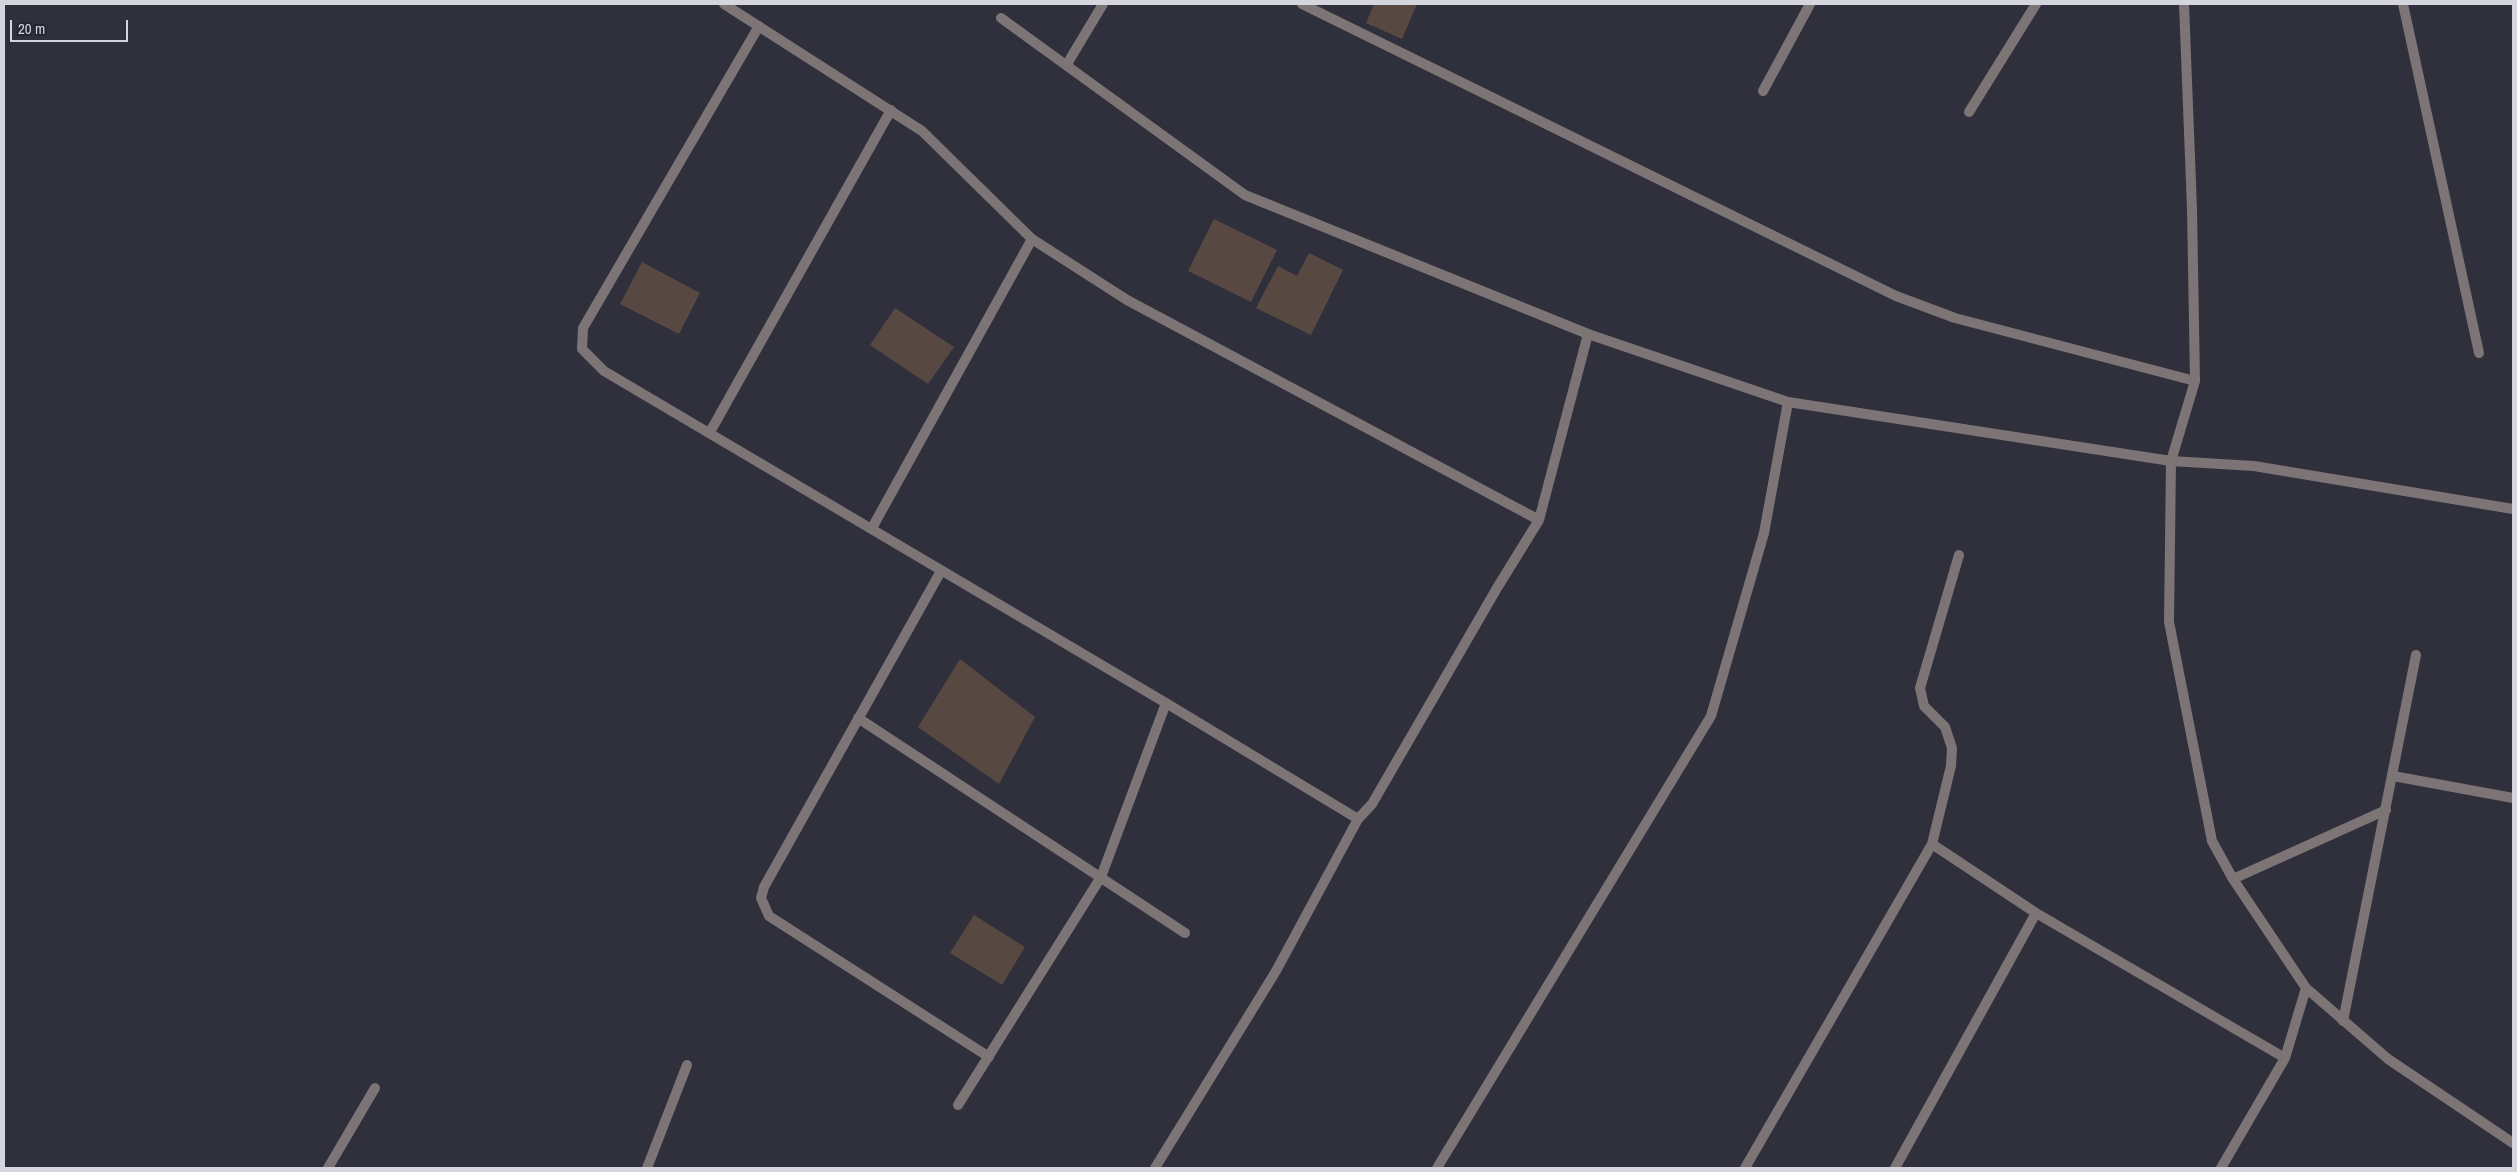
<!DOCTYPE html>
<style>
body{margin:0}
#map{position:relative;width:2517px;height:1172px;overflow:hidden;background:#2f303c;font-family:"Archivo Narrow",sans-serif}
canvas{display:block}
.frame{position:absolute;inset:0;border:5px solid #d5d5de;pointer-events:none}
.scale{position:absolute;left:10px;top:20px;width:118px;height:22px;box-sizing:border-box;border:2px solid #d5d5de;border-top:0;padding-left:6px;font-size:15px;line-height:18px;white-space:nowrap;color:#d5d5de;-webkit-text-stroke:4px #252632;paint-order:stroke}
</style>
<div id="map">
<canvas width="2517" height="1172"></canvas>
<div class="frame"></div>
<div class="scale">20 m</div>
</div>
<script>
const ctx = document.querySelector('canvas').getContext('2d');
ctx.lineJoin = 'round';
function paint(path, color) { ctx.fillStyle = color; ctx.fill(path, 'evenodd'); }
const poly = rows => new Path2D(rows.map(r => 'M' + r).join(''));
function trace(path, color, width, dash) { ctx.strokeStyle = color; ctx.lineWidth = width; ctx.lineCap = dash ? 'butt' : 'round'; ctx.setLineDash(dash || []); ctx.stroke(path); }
paint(poly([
 [1374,4,1417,4,1402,39,1366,23],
 [1214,219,1277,250,1251,302,1188,271],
 [1309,253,1343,270,1311,335,1256,308,1278,266,1297,276],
 [642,262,700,293,679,334,620,304],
 [895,308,954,347,928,384,870,345],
 [960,659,1035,717,999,784,918,727],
 [974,915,1025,947,1002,985,950,953]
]), '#574942');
trace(poly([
 [724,4,922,131,1032,239,1127,300,1539,520],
 [1302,4,1896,296,1955,318,2195,381],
 [2184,4,2192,209,2195,381,2171,461,2169,622,2212,841,2233,879,2306,988,2388,1059,2513,1143],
 [2403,4,2479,353],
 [1001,18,1245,195,1588,334,1788,402,2171,461,2254,466,2513,509],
 [759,26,583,328,582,349,604,371,1166,703,1358,819],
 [1067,64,1103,4],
 [1763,91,1810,4],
 [1969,112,2036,4],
 [710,432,891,110],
 [872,528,1032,239],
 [941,571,764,887,761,898,769,916,989,1057],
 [858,718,1185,933],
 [2393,776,2513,798],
 [1932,844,2036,913,2285,1058],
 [2233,879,2386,810],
 [2343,1021,2416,655],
 [958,1105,1101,877,1166,703],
 [328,1168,375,1088],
 [647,1168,687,1065],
 [1155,1168,1276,971,1358,819,1372,804,1497,588,1539,520,1588,334],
 [1437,1168,1711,716,1764,533,1788,402],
 [1745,1168,1932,844,1951,766,1952,748,1945,727,1924,706,1920,688,1959,555],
 [1895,1168,2036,913],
 [2221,1168,2285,1058,2306,988]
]), '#7c7475', 10);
</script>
